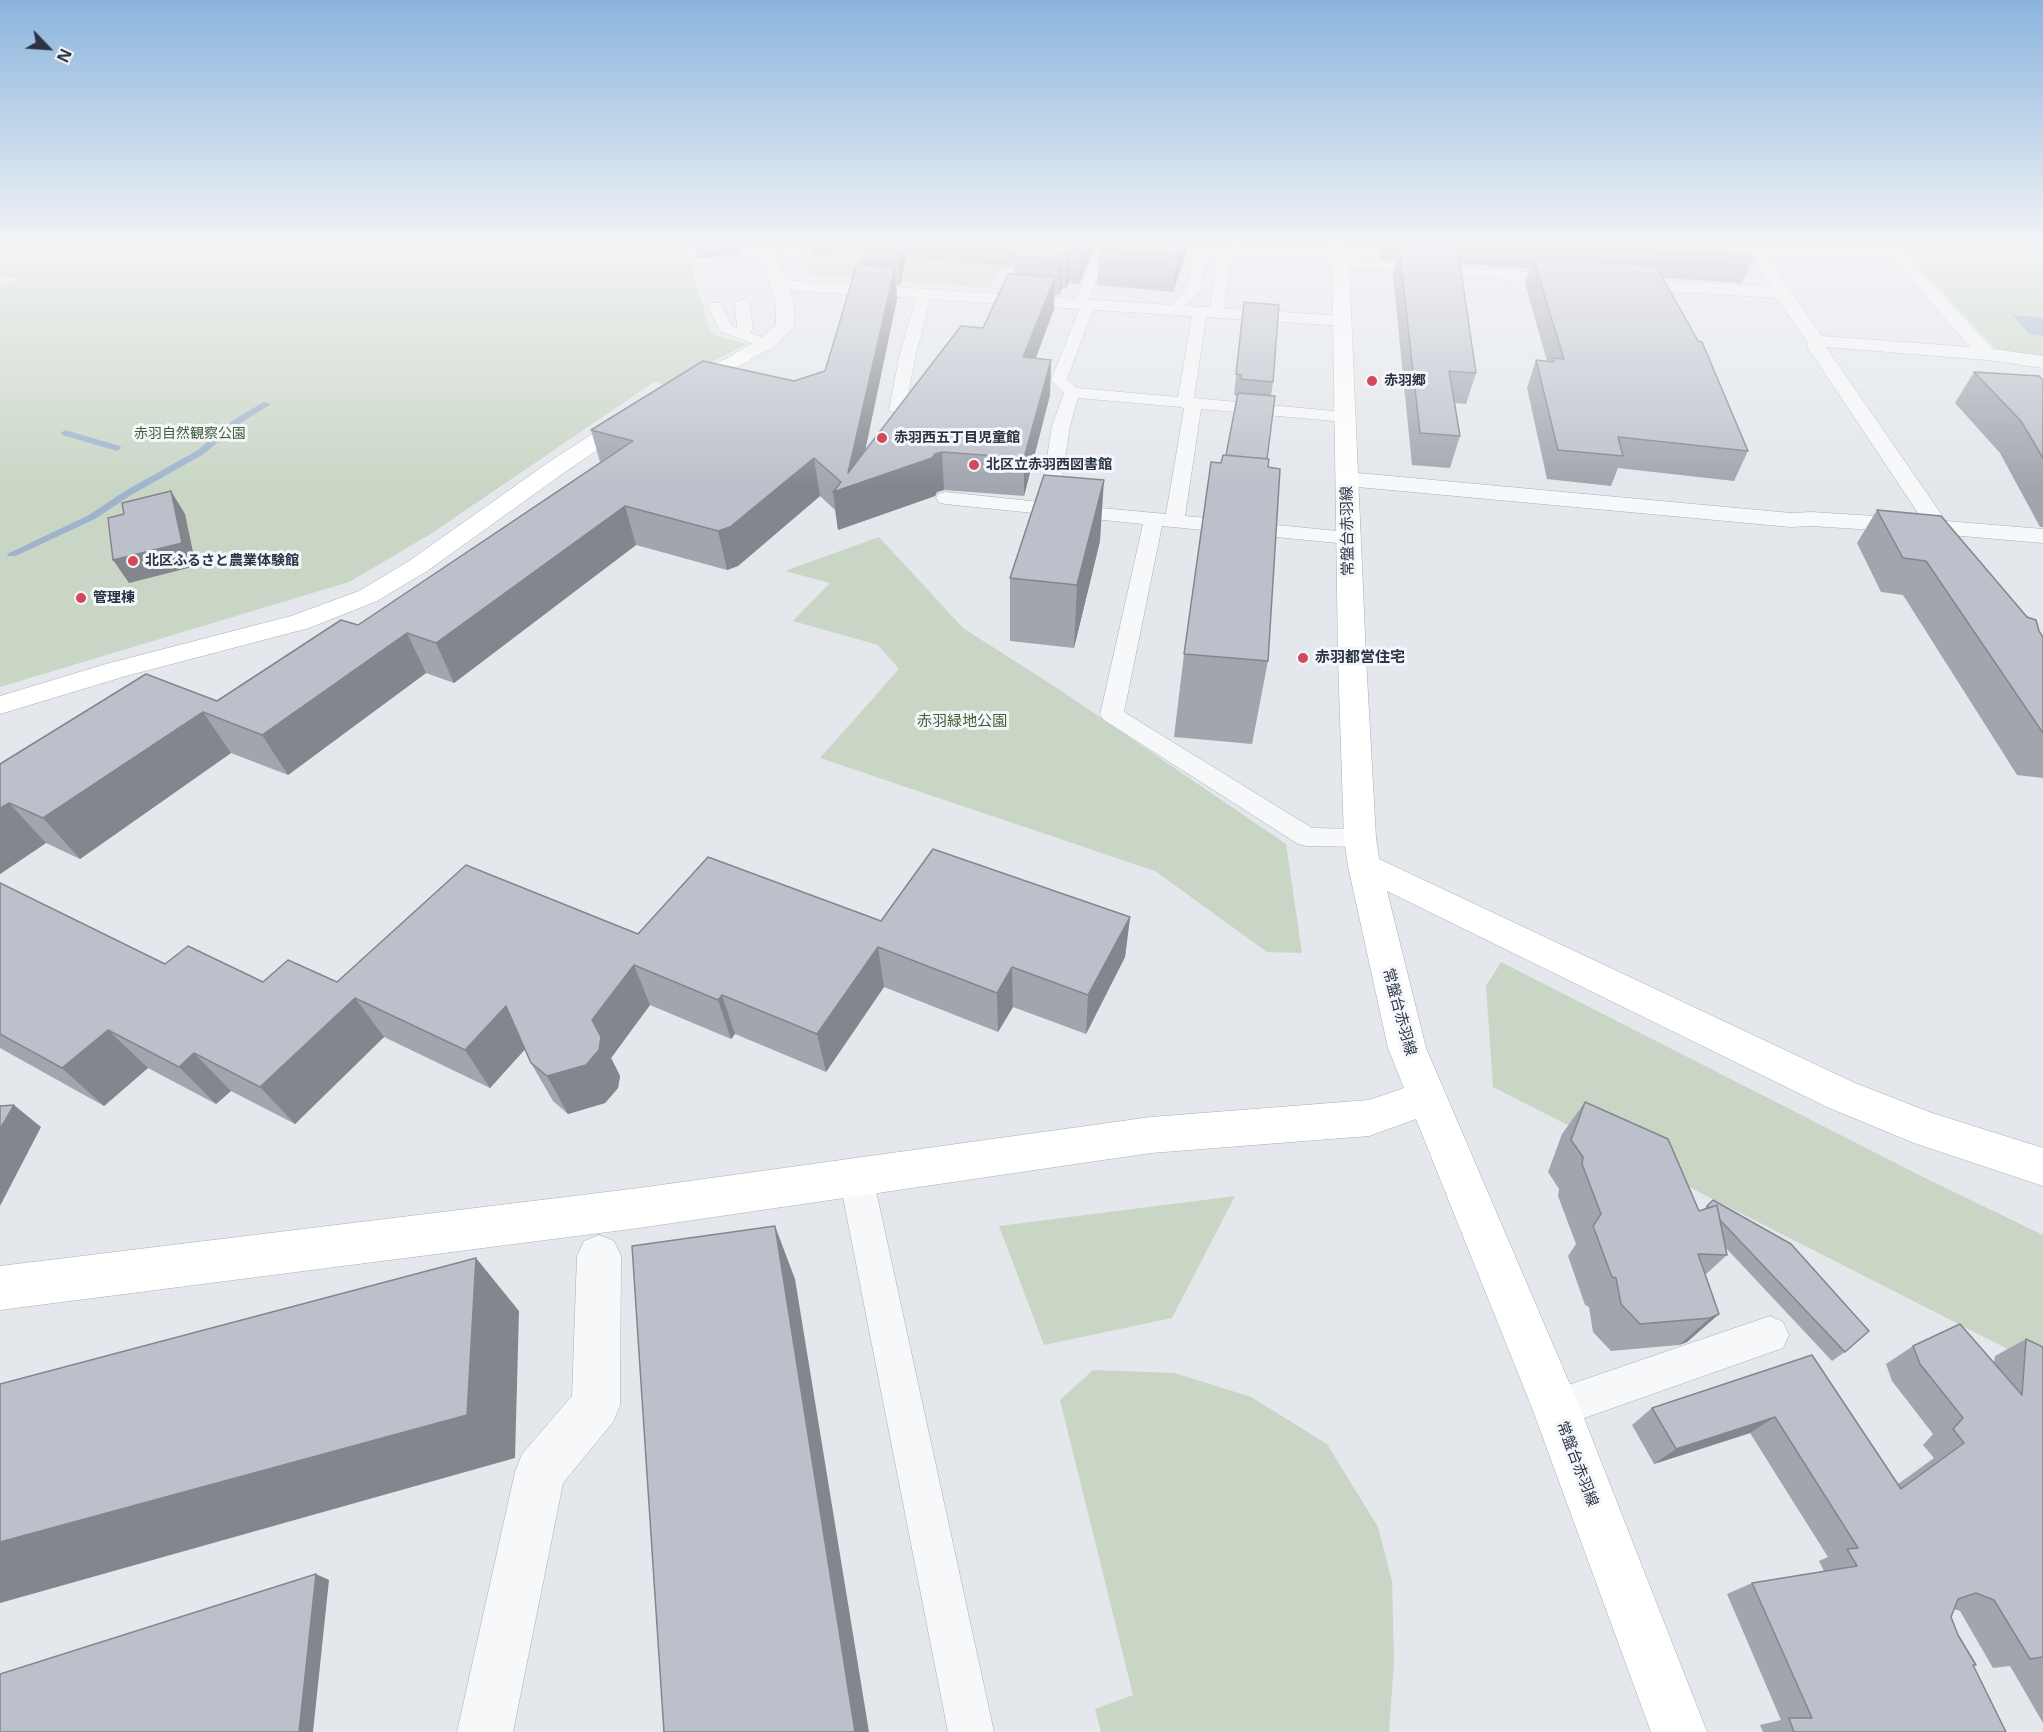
<!DOCTYPE html>
<meta charset="utf-8">
<style>
body{margin:0}
#map{position:relative;width:2043px;height:1732px;overflow:hidden;background:#e4e7ec;font-family:"Noto Sans",sans-serif}
canvas{display:block}
.north{position:absolute;left:18px;top:18px;width:60px;height:60px;-webkit-text-stroke:4px #f4f6f9;paint-order:stroke;rotate:115deg;font-size:16px;font-weight:700;line-height:24px;text-align:center;color:#2b3445}
.north::after{content:'';display:block;margin:auto;width:21px;height:27px;background:#2b3445;clip-path:polygon(50% 0,100% 100%,50% 72%,0 100%)}
</style>
<div id="map">
<canvas width="2043" height="1732"></canvas>
<div class="north">N</div>
</div>
<script>
const ctx = document.querySelector('canvas').getContext('2d');
ctx.lineJoin = 'round';
function paint(path, color) { ctx.fillStyle = color; ctx.fill(path, 'evenodd'); }
const poly = rows => new Path2D(rows.map(r => 'M' + r).join(''));
function trace(path, color, width, dash) { ctx.strokeStyle = color; ctx.lineWidth = width; ctx.lineCap = dash ? 'butt' : 'round'; ctx.setLineDash(dash || []); ctx.stroke(path); }
function label(font, color, halo, rows, align = 'center') {
  ctx.font = font + ' "Noto Sans","Noto Sans JP",sans-serif'; ctx.lineWidth = 6; ctx.setLineDash([]); ctx.textBaseline = 'middle'; ctx.strokeStyle = halo; ctx.fillStyle = color; for (const [text, x, y, turn = 0] of rows) {
    ctx.save(); ctx.translate(x, y); ctx.rotate((+turn || 0) * Math.PI / 180); ctx.textAlign = isNaN(turn) ? turn : align; if (halo) ctx.strokeText(text, 0, 0); ctx.fillText(text, 0, 0); ctx.restore();
  }
}
paint(poly([
 [0,244,685,244,710,330,715,335,747,344,666,385,654,382,429,535,349,582,0,687,0,287,20,279,0,276],
 [800,244,1021,244,989,288,812,275],
 [1898,244,2043,244,2043,358,1997,351],
 [879,537,963,628,1063,692,1286,844,1302,953,1267,952,1155,871,820,758,899,669,878,645,793,621,830,583,785,571],
 [1501,962,1923,1177,2043,1235,2043,1367,1493,1087,1486,986],
 [1235,1196,1172,1318,1044,1345,999,1226],
 [1093,1370,1175,1373,1251,1397,1327,1444,1378,1527,1392,1581,1394,1662,1389,1732,1101,1732,1095,1709,1133,1695,1060,1400]
]), '#c9d6c5');
paint(poly([
 [2013,315,2043,318,2043,336,2029,334]
]), '#9fb4cc');
paint(poly([
 [264,402,271,404,239,424,204,454,131,495,95,519,16,556,8,556,7,554,89,515,125,491,198,450,233,420,264,402],
 [65,430,120,446,121,448,117,451,62,435,61,433,65,430]
]), '#9fb4cc');
const lane = poly([
 [1098,244,1111,244,1089,300,1095,304,1067,379,1077,388,1178,397,1193,311,1200,307,1207,311,1194,398,1344,412,1350,413,1352,417,1350,421,1344,422,1201,409,1185,516,1348,532,1355,534,1358,538,1355,542,1348,544,1162,526,1124,712,1312,828,1360,829,1369,831,1373,838,1369,845,1360,847,1307,846,1298,844,1104,720,1100,715,1143,524,945,504,938,502,936,498,938,494,945,492,1040,502,1052,426,1064,393,1051,380,1080,307,1074,303,1098,244],
 [1078,398,1181,407,1184,409,1166,514,1058,504,1070,426,1078,398],
 [1196,244,1209,244,1200,291,1186,305,1183,313,1173,313,1172,304,1186,290,1196,244],
 [1220,244,1233,244,1223,313,1216,317,1209,313,1220,244],
 [925,288,932,292,916,353,905,410,897,415,889,410,900,353,918,292,925,288],
 [742,299,749,303,753,328,750,333,771,341,774,344,771,347,761,347,720,331,718,328,708,306,710,303,720,303,731,325,737,328,735,303,742,299],
 [856,1161,868,1166,873,1177,994,1732,948,1732,839,1177,844,1166,856,1161],
 [1770,1316,1783,1322,1789,1335,1783,1348,1556,1428,1542,1422,1536,1408,1542,1394,1770,1316]
]);
const street = poly([
 [758,244,774,244,786,280,1343,316,1349,317,1352,321,1349,325,1343,326,789,290,794,305,794,326,773,348,742,363,735,361,732,357,735,353,759,340,776,325,776,305,758,244],
 [1742,244,1758,244,1822,336,1970,347,1879,244,1896,244,1993,349,2043,356,2043,368,1987,360,1826,347,1946,521,2043,529,2043,543,1939,534,1811,526,1791,527,1347,486,1339,484,1336,479,1339,474,1347,472,1791,513,1811,512,1922,519,1808,348,1807,341,1776,298,1621,288,1615,287,1612,283,1615,279,1621,278,1771,287,1742,244],
 [1341,259,1573,275,1579,276,1581,280,1579,284,1573,285,1335,267,1333,264,1341,259],
 [599,1235,614,1241,621,1256,620,1405,613,1422,563,1483,513,1732,457,1732,515,1472,522,1454,572,1396,577,1256,584,1241,599,1235]
]);
const secondary = poly([
 [1332,244,1348,244,1366,658,1376,838,1379,859,1855,1083,1932,1113,2043,1148,2043,1186,1914,1143,1827,1107,1387,891,1426,1048,1580,1408,1707,1732,1651,1732,1532,1408,1416,1119,1369,1136,1151,1153,639,1228,0,1310,0,1266,639,1188,1151,1117,1369,1100,1404,1088,1388,1048,1348,866,1344,838,1338,658,1332,244],
 [742,351,749,353,752,357,749,361,691,390,677,390,674,386,677,382,742,351],
 [632,411,639,413,642,417,639,421,565,472,427,571,377,601,309,628,126,676,0,714,0,696,106,664,291,616,359,591,409,561,549,462,625,413,632,411]
]);
trace(lane, '#a9aeb7', 1);
trace(street, '#a9aeb7', 1);
trace(secondary, '#a9aeb7', 1);
paint(lane, '#f7f8fa');
paint(street, '#f7f8fa');
paint(secondary, '#fff');
paint(poly([
 [810,244,859,244,859,250,814,254],
 [861,244,1096,244,1079,284,1069,283,1066,289,1062,288,1059,295,1054,295,1054,309,1036,358,1051,360,1050,395,1024,496,944,490,937,492,935,496,838,530,835,510,820,496,738,566,727,570,636,545,454,683,426,673,288,775,231,753,80,859,46,843,0,874,0,764,217,701,358,625,600,462,591,430,794,381,825,371,862,265,860,247],
 [906,257,1014,267,1014,274,983,328,865,451,897,299,896,285,900,285],
 [1189,244,1173,292,1097,285,1099,249],
 [1379,244,1745,244,1753,257,1742,283,1662,278,1748,451,1734,481,1618,468,1611,486,1547,479,1527,388,1536,360,1547,361,1525,284,1530,269,1460,264,1476,373,1466,404,1455,403,1460,436,1450,468,1412,465,1393,275,1396,260,1379,259],
 [1244,302,1273,382,1271,396,1267,459,1268,467,1268,661,1252,744,1174,737,1184,654,1221,463,1226,455,1237,396,1234,395],
 [1974,372,2043,380,2043,527,2040,527,2000,453,1955,403],
 [1877,510,2039,631,2043,637,2043,778,2017,775,1903,595,1881,592,1857,543],
 [1100,541,1074,648,1010,641,1010,578],
 [0,883,165,964,263,982,337,982,638,934,881,921,1130,917,1125,957,1086,1034,1013,1007,998,1032,884,987,826,1072,735,1034,731,1039,650,1005,611,1058,620,1076,618,1088,605,1103,568,1114,553,1101,531,1063,525,1049,490,1088,384,1037,295,1124,231,1091,216,1104,148,1068,104,1106,0,1048],
 [1585,1102,1699,1211,1703,1210,1713,1200,1845,1352,1832,1361,1726,1248,1727,1255,1705,1275,1719,1314,1687,1342,1679,1345,1611,1351,1593,1332,1589,1307,1585,1305,1568,1256,1576,1244,1558,1196,1559,1189,1548,1172,1562,1134],
 [2026,1339,2043,1347,2043,1723,2010,1666,1993,1668,1960,1611,1954,1609,1951,1617,1958,1635,2006,1732,1763,1732,1760,1725,1781,1720,1727,1594,1752,1583,1824,1571,1819,1561,1828,1557,1750,1433,1654,1464,1632,1425,1652,1408,1812,1355,1898,1484,1934,1458,1923,1445,1933,1434,1892,1381,1886,1364,1913,1346,1994,1363,1995,1356]
]), '#a1a5ae');
paint(poly([
 [695,244,740,244,742,254,698,258],
 [813,244,859,244,859,250,814,254],
 [899,244,905,244,906,257,900,285,898,249],
 [1082,244,1096,244,1079,284,1081,248],
 [1181,244,1189,244,1173,292,1177,256],
 [1071,247,1069,283,1066,289,1067,252],
 [1063,252,1062,288,1059,295,1060,259],
 [895,267,897,299,858,484,942,452,944,490,937,492,935,496,838,530,833,492,848,473],
 [1055,277,1054,309,1023,392,1023,357],
 [1051,360,1050,395,1024,496,1024,458],
 [814,458,820,496,738,566,727,570,718,531],
 [1104,480,1100,541,1074,648,1077,585],
 [171,491,185,514,196,566,129,583,113,560],
 [625,506,636,545,454,683,436,643],
 [407,633,426,673,288,775,262,735],
 [203,712,231,753,80,859,43,818],
 [9,803,46,843,0,874,0,808],
 [1130,917,1125,957,1086,1034,1088,995],
 [878,947,884,987,826,1072,817,1034],
 [634,965,650,1005,611,1058,620,1076,618,1088,605,1103,568,1114,547,1076],
 [1012,967,1013,1007,998,1032,997,993],
 [722,995,735,1034,731,1039,718,1000],
 [355,998,384,1037,295,1124,260,1087],
 [506,1006,529,1045,490,1088,465,1050],
 [108,1030,148,1068,104,1106,62,1068],
 [194,1053,231,1091,216,1104,179,1067],
 [14,1105,41,1127,0,1206,0,1129],
 [775,1226,795,1279,869,1732,855,1732],
 [476,1258,519,1311,515,1458,0,1603,0,1542],
 [1719,1314,1687,1342,1679,1345,1710,1318],
 [1775,1417,1750,1433,1654,1464,1676,1449],
 [316,1574,329,1580,313,1732,299,1732]
]), '#83868d');
const building = poly([
 [861,244,899,244,898,249,860,247,861,244],
 [1020,244,1082,244,1081,248,1071,247,1067,252,1063,252,1060,259,1014,256,1020,244],
 [1101,244,1181,244,1177,256,1099,249,1101,244],
 [1551,244,1745,244,1753,257,1551,244],
 [1399,247,1458,251,1476,373,1449,371,1460,436,1420,433,1399,247],
 [1533,258,1656,266,1698,341,1702,342,1748,451,1618,437,1623,456,1558,450,1536,360,1554,362,1554,358,1564,359,1533,258],
 [857,264,895,267,848,473,961,326,983,328,1008,274,1055,277,1023,357,1051,360,1024,458,942,452,935,454,932,458,833,492,841,482,814,458,730,527,718,531,625,506,436,643,407,633,262,735,203,712,43,818,9,803,0,808,0,764,146,674,217,701,341,620,358,625,633,441,591,430,703,361,794,381,825,371,857,264],
 [1244,302,1279,305,1273,382,1241,379,1241,375,1236,374,1244,302],
 [1974,372,2039,376,2043,380,2043,458,2021,421,1974,372],
 [1238,393,1275,396,1267,459,1226,455,1238,393],
 [1223,455,1269,459,1268,467,1280,469,1268,661,1184,654,1211,462,1221,463,1223,455],
 [1044,475,1104,480,1077,585,1010,578,1044,475],
 [171,491,182,543,113,560,108,518,124,514,122,503,171,491],
 [1877,510,1941,516,2027,617,2036,620,2039,631,2043,637,2043,733,1926,561,1903,558,1877,510],
 [933,849,1130,917,1088,995,1012,967,997,993,878,947,817,1034,722,995,718,1000,634,965,592,1020,601,1037,599,1050,586,1065,547,1076,531,1063,506,1006,465,1050,355,998,260,1087,194,1053,179,1067,108,1030,62,1068,0,1034,0,883,165,964,188,946,263,982,288,960,337,982,466,865,638,934,708,857,881,921,933,849],
 [1585,1102,1668,1139,1699,1211,1717,1205,1727,1255,1698,1254,1719,1314,1710,1318,1640,1324,1621,1304,1616,1278,1612,1277,1593,1226,1601,1214,1582,1164,1583,1157,1571,1140,1585,1102],
 [14,1105,0,1129,0,1106,14,1105],
 [1713,1200,1791,1244,1869,1331,1845,1352,1720,1220,1717,1205,1709,1208,1707,1206,1713,1200],
 [775,1226,855,1732,664,1732,632,1246,775,1226],
 [476,1258,467,1415,0,1542,0,1384,476,1258],
 [1960,1324,2022,1395,2026,1339,2043,1347,2043,1657,2030,1659,1994,1600,1976,1593,1958,1599,1951,1617,1958,1635,1976,1665,1973,1665,2006,1732,1794,1732,1789,1718,1812,1718,1752,1583,1857,1566,1847,1549,1858,1548,1775,1417,1676,1449,1652,1408,1812,1355,1901,1489,1964,1443,1953,1429,1963,1418,1920,1364,1913,1346,1960,1324],
 [316,1574,299,1732,0,1732,0,1674,316,1574]
]);
paint(building, '#bbc0ca');
trace(building, '#83868d', 1.5);
const sky = ctx.createLinearGradient(0, 0, 0, 487);
sky.addColorStop(0, '#8bb4dd');
sky.addColorStop(0.5, '#f3f4f6');
sky.addColorStop(1, '#f3f4f600');
ctx.fillStyle = sky;
ctx.fillRect(0, 0, 2043, 487);
for (const [x, y, r, color] of [
 [1372,381,6,"#d1495b"],
 [882,438,6,"#d1495b"],
 [974,465,6,"#d1495b"],
 [133,561,6,"#d1495b"],
 [81,598,6,"#d1495b"],
 [1303,658,6,"#d1495b"]
]) { const dot = new Path2D(); dot.arc(x, y, r, 0, 2 * Math.PI); ctx.fillStyle = color; ctx.fill(dot); trace(dot, '#f4f6f9', 2); }
label('bold 14px', '#2b3445', '#f4f6f9', [
 ["赤羽郷",1384,381],
 ["赤羽西五丁目児童館",894,438],
 ["北区立赤羽西図書館",986,465],
 ["北区ふるさと農業体験館",145,561],
 ["管理棟",93,598]
], 'left');
label('14px', '#3f6138', '#f4f6f9', [
 ["赤羽自然観察公園",190,434]
]);
label('15px', '#2b3445', '#f4f6f9', [
 ["常盤台赤羽線",1348,531,-91],
 ["常盤台赤羽線",1399,1012,75],
 ["常盤台赤羽線",1577,1464,69]
]);
label('bold 15px', '#2b3445', '#f4f6f9', [
 ["赤羽都営住宅",1315,658]
], 'left');
label('15px', '#3f6138', '#f4f6f9', [
 ["赤羽緑地公園",962,722]
]);
</script>
